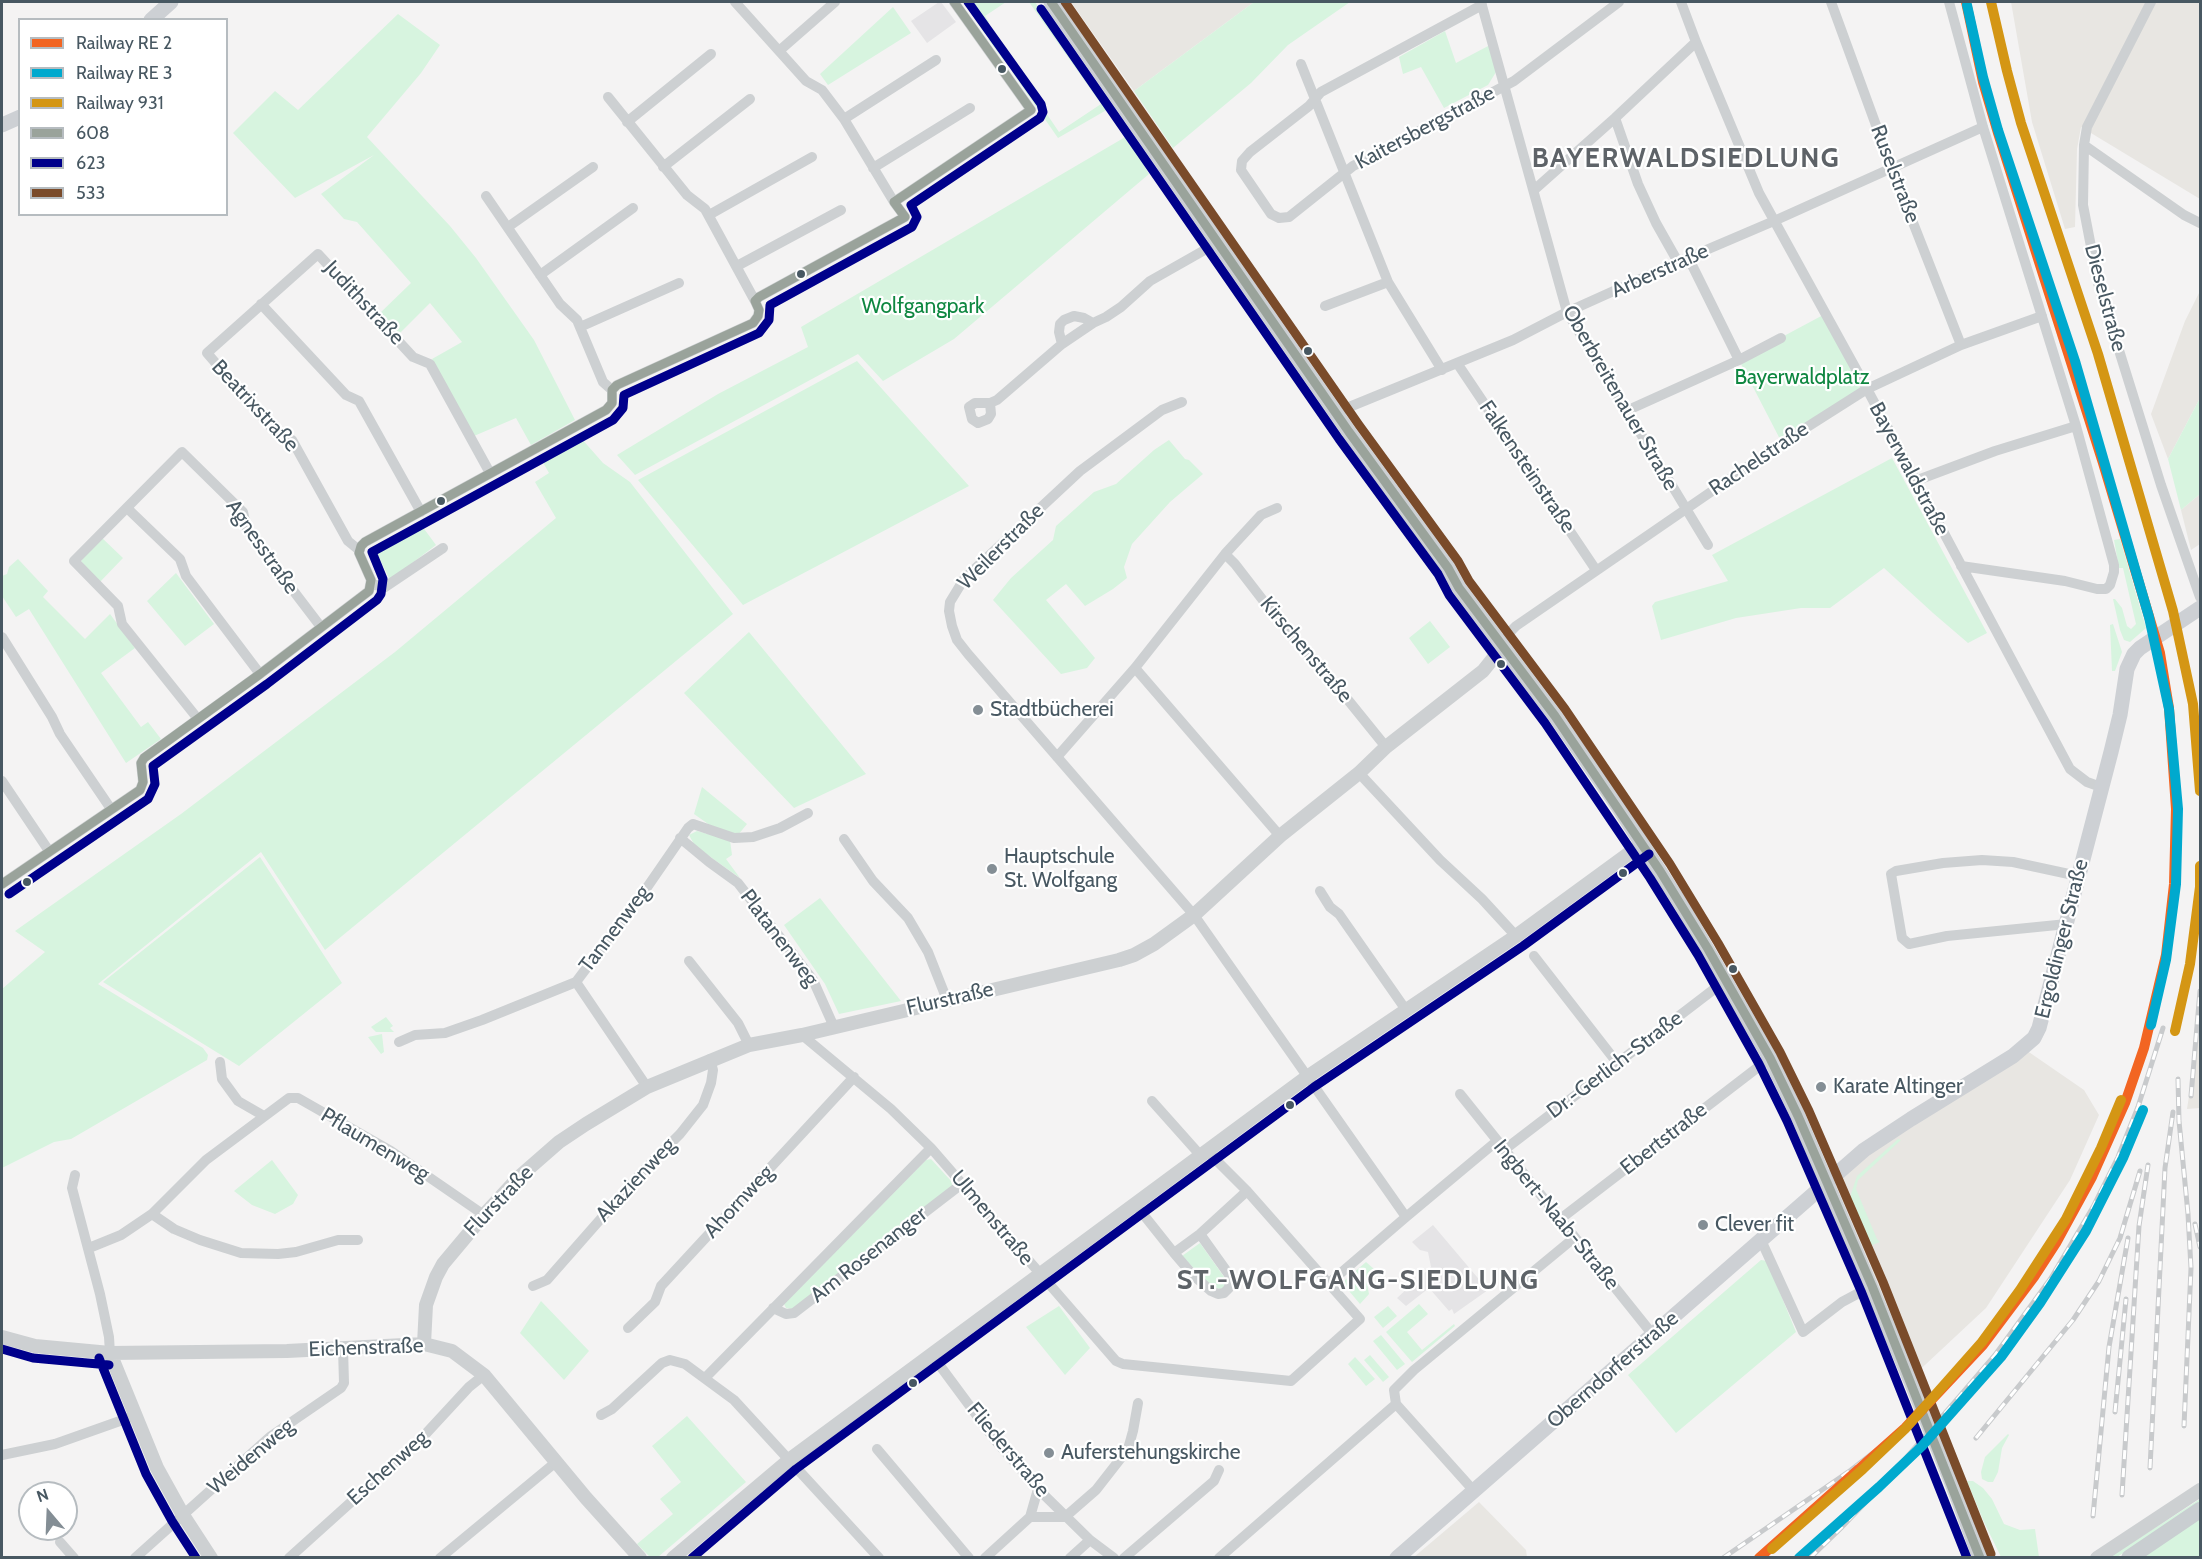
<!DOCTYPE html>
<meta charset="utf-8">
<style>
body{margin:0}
#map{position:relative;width:2202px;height:1559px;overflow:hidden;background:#f4f3f3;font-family:Cabin,sans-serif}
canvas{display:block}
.frame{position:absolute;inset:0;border:3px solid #485862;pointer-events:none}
.legend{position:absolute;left:18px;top:18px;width:210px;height:198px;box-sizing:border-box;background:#fff;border:2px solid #b6bcc0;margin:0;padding:8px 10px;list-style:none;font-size:18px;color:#485862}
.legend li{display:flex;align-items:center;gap:12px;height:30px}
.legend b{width:30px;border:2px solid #b6bcc0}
.north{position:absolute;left:18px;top:1481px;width:60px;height:60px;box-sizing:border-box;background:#fff;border:2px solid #b6bcc0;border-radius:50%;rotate:341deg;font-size:16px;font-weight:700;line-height:24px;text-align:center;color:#485862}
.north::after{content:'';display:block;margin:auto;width:21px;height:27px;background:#848e95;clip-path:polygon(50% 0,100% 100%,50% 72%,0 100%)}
</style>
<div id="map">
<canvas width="2202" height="1559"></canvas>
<div class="frame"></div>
<ul class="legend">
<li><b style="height:8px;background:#f26522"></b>Railway RE 2</li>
<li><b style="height:8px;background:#00a9ce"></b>Railway RE 3</li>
<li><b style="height:8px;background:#d49614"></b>Railway 931</li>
<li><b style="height:8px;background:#9aa39b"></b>608</li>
<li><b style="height:8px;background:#00008b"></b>623</li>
<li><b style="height:8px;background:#7a4b2a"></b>533</li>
</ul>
<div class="north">N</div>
</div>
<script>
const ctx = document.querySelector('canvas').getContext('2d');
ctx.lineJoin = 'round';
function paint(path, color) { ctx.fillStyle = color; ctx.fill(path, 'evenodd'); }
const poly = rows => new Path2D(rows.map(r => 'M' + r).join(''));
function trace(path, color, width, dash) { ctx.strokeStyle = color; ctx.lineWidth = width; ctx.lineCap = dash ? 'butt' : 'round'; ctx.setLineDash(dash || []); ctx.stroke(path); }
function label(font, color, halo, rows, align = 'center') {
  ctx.font = font + ' Cabin,sans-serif'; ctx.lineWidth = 4.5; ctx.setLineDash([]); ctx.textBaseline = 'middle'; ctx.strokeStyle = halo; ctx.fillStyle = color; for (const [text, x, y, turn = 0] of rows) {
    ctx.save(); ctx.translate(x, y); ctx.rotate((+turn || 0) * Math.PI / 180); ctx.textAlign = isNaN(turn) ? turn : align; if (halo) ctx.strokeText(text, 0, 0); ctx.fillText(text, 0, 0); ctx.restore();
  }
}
paint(poly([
 [1071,2,1254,2,1134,91],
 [2011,2,2200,2,2200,199,2081,127,2077,149,2075,227,2065,229,2032,122],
 [2200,291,2200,398,2168,459,2151,414,2185,321],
 [2200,494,2200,544,2191,550,2181,510],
 [2200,1019,2200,1108,2187,1109,2200,1025],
 [2023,1048,2084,1090,2099,1115,2070,1180,1986,1308,1910,1379,1827,1184],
 [1479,1502,1526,1550,1527,1557,1414,1557]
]), '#e8e6e2');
paint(poly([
 [939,2,941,2,956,22,927,43,911,21],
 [1433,1225,1488,1290,1454,1314,1452,1309,1449,1311,1429,1288,1406,1306,1397,1298,1431,1267,1428,1252,1420,1250,1412,1242]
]), '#e5e4e6');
paint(poly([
 [977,2,1006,2,985,16,989,22,983,26,1008,60,1004,61,988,39,990,38,987,33,985,34,979,25,978,19,969,7],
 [1029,2,1035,2,1110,108,1058,138,1012,72,1017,70,1059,132,1101,104],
 [1254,2,1350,2,1288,45,1251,83,1173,148,1134,91],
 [893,7,911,33,828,85,820,74],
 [398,14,440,45,421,73,367,137,450,226,476,258,534,340,575,420,531,445,516,418,474,436,432,359,462,342,430,303,397,336,378,315,411,283,357,222,344,219,321,194,374,155,295,198,233,133,275,91,298,110],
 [1445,31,1456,63,1490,45,1496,72,1488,85,1444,108,1421,67,1403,74,1399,57],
 [1127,136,1149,174,954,339,883,381,858,354,635,475,617,455,718,394,808,347,801,327],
 [1825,314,1867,389,1782,443,1739,360],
 [857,361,969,486,743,605,638,480],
 [2200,398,2200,494,2181,510,2168,459],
 [581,438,603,463,630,482,733,614,325,950,261,852,98,984,203,1048,208,1055,207,1060,71,1139,54,1142,2,1168,2,989,45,952,15,931,181,814,395,652,556,518,535,482,549,473,541,459],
 [1169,440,1185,459,1189,460,1203,474,1170,502,1132,544,1124,567,1127,578,1113,589,1085,606,1066,584,1046,600,1095,658,1087,668,1061,674,993,600,1011,578,1053,540,1056,526,1094,492,1116,484,1154,450],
 [1892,458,1987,633,1968,643,1933,613,1884,568,1830,608,1801,608,1736,618,1661,640,1652,606,1655,602,1728,581,1712,555],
 [419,522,436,545,390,580,374,547],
 [101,537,123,558,99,583,81,561],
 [2120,539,2146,628,2130,642,2124,640,2120,630,2113,599,2115,599,2122,608,2127,626,2131,629,2136,624,2123,568,2119,568,2114,540],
 [18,559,48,591,43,597,85,639,110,614,135,648,101,673,141,727,148,722,161,739,126,763,29,609,16,617,2,596,2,576,7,574,9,567],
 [176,573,214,624,185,646,147,601],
 [1430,621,1450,647,1428,664,1409,638],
 [2113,624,2122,652,2115,671,2112,671,2110,625],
 [749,632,866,774,794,808,684,693],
 [702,787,747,824,738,835,711,826,694,814],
 [697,831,730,840,732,855,726,859,740,878,695,846,689,835],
 [260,857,342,983,239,1066,103,982],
 [820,898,901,1001,839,1014,825,984,784,925],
 [386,1017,393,1026,390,1028,394,1032,376,1032,371,1027],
 [382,1034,384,1052,381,1054,368,1037],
 [1898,1139,1901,1140,1858,1180,1856,1189,1877,1239,1880,1242,1870,1246,1850,1200,1851,1194,1857,1176],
 [931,1159,952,1182,952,1187,793,1309,786,1308,784,1304,926,1160],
 [272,1160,298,1195,293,1204,275,1214,252,1205,234,1191],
 [1200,1243,1227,1281,1223,1289,1213,1288,1182,1256],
 [1761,1260,1767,1261,1796,1332,1676,1433,1628,1375],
 [1366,1262,1374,1269,1366,1279,1369,1294,1360,1304,1344,1285,1345,1280],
 [541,1301,589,1351,564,1380,520,1333],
 [1419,1304,1428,1314,1407,1332,1422,1350,1454,1324,1455,1326,1412,1362,1386,1332],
 [1059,1306,1090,1348,1065,1375,1026,1327],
 [1388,1306,1397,1316,1383,1328,1374,1317],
 [1381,1335,1405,1364,1397,1370,1373,1341],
 [1370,1355,1389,1377,1383,1382,1364,1360],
 [1355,1357,1375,1379,1366,1386,1348,1364],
 [687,1416,746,1482,658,1557,650,1557,637,1544,673,1514,660,1499,681,1482,652,1446],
 [2008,1434,2009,1435,2002,1448,1998,1472,1993,1482,1988,1482,1982,1479,1981,1472,1985,1457],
 [1967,1481,1973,1481,1983,1488,1992,1499,2004,1524,2020,1530,2035,1529,2039,1557,2001,1557,1984,1522],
 [2200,1499,2200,1504,2187,1513,2117,1557,2108,1558],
 [2200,1517,2200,1557,2138,1557]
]), '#d7f4df');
trace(poly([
 [735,2,806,81,822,90,844,119,894,202],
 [1481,2,1567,312,1708,545],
 [1681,2,1696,42,1759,193,1867,389,2070,769,2087,782,2101,787],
 [1831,2,1892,169,1961,345],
 [1949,2,1983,127,2076,426,2114,565,2114,572,2110,585,2106,589,2097,589,2065,581,1961,566],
 [2151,2,2087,127,2084,145,2083,205,2098,283,2161,485,2200,597],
 [1482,5,1321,92,1309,106,1250,152,1242,161,1241,170,1271,214,1279,218,1289,217,1353,166,1514,81,1619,2],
 [779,51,835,2],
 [1301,64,1388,282,1442,370],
 [608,97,687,195,705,209,755,301],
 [1615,118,1638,184,1656,223,1678,262],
 [844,119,936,60],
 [627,122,711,54],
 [2084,145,2184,215,2200,223],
 [663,167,750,99],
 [873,168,970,108],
 [1534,190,1615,118,1696,42],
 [486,196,560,304,577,320,603,382,612,390],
 [709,215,812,157],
 [508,227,593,167],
 [1688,257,1739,360],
 [737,266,841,210],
 [540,275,633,208],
 [261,304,346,395,359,401,421,512],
 [1325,306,1388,282],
 [1093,323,1062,344,1059,332,1060,324,1064,320,1074,316,1084,318,1093,323,1106,317,1121,307,1150,281,1217,243],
 [580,327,679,283],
 [1457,363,1596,570],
 [1182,402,1162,410,1080,471,964,579,950,602,949,611,952,626,957,640,968,654,1194,915,1406,1217],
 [990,403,991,414,988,419,978,423,972,419,969,407,975,403,990,403,997,400,1062,344],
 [1626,411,1739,360,1781,338],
 [1337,412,1513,340,1567,312,1678,262,1774,221,1983,127],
 [1915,481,1995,451,2076,426],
 [127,508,180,559,186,576,260,674],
 [359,550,348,541,292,440,277,434,207,353,318,254,413,357,430,364,490,473],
 [1225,554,1235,564,1279,621,1331,679,1386,747],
 [371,584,385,587,443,548],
 [2,637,52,717,60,734,111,809],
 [1503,646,1509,633,1516,626,1782,443,1867,389,1961,345,2042,316],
 [1135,668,1280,836],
 [198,719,122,624,118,606,74,561,182,452,243,512,247,530,321,627],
 [1057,757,1135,668,1225,554,1261,515,1277,508],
 [1359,773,1440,860,1482,899,1516,936],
 [2,781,49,851],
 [680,838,709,862,738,883,813,980,834,1027],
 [844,839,873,881,908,918,928,952,947,1000],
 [2,884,140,790,143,782,141,763,144,758,260,674,369,591,371,580,359,553,361,546,365,542,606,410,612,403,612,390,617,385,753,323,758,316,759,310,755,301,759,297,905,217,894,202,1031,110,954,2],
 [1320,891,1330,907,1339,914,1406,1010],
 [2067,924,1947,936,1909,944,1902,938,1891,874,1896,871,1943,863,1982,860,2013,862,2078,876],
 [1534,956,1618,1064],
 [689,961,738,1023,749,1045],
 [576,982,647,1087],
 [802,1035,891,1109,931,1148,1116,1361,1123,1364,1291,1381,1360,1319,1247,1191,1207,1151],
 [399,1042,415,1035,445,1033,482,1020,576,982,648,886,688,828,693,824,734,838,753,837,780,828,808,813],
 [220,1062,222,1079,238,1101,264,1116],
 [1460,1094,1653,1335],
 [1152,1101,1201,1156],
 [1504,1150,1726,980],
 [75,1175,72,1188,100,1294,109,1337,110,1353],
 [1135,1204,1174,1253],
 [152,1214,174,1229,200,1240,241,1253,278,1254,296,1252,338,1240,358,1240],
 [1559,1220,1770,1058],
 [1200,1234,1230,1276,1229,1288,1224,1293,1218,1294,1211,1291,1192,1274,1174,1253,1200,1234,1247,1191],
 [1761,1240,1803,1332,1842,1302,1872,1286],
 [89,1248,121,1235,152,1214,206,1160,289,1098,298,1098,391,1151,484,1215],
 [1328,1284,1406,1217,1497,1141],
 [533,1286,547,1280,642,1172,680,1134,703,1105,711,1083,713,1070,710,1059],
 [773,1308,786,1314,794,1313,963,1183],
 [628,1328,655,1302,661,1286,854,1077],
 [932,1355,995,1440,1038,1489,1090,1540,1114,1558],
 [706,1377,931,1148],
 [601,1415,612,1409,662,1363,670,1360,685,1364,734,1400,879,1558],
 [877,1449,969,1558],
 [2,1455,55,1444,134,1416],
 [1474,1491,1396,1404,1394,1390,1414,1370,1574,1238],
 [1030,1517,1065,1517,1096,1490,1128,1449,1133,1431,1138,1403],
 [60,1542,74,1558],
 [135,1558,271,1436,341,1388,344,1383,343,1348],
 [289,1558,420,1440,469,1387,484,1375],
 [440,1558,556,1462],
 [985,1558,1030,1517,1038,1489],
 [1070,1558,1090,1540],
 [1124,1558,1214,1481,1219,1470],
 [1219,1558,1396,1404]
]), '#cdd0d2', 10);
trace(poly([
 [2,1337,35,1346,110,1353,287,1351,424,1344,452,1351,484,1375,586,1498,640,1558],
 [424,1344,426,1305,436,1277,443,1264,484,1215,519,1177,559,1142,586,1124,647,1087,749,1045,802,1035,1119,960,1134,955,1154,944,1194,915,1280,836,1359,773,1386,747,1483,671,1503,646],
 [110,1353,157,1468,183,1515,211,1558],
 [673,1558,789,1460,1307,1077,1516,936,1642,844],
 [2097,1558,2200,1490]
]), '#cdd0d2', 14);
trace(poly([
 [1051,2,1349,432,1448,568,1459,588,1555,716,1615,802,1682,906,1770,1058,1798,1116,1910,1379],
 [151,20,171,2],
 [2,125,20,117],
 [1955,1491,1980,1558],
 [1397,1558,1864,1150,1911,1119,2013,1056,2034,1038,2039,1028,2111,752,2120,715,2127,669,2134,654,2140,648,2200,608]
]), '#cdd0d4', 15);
trace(poly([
 [2129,1558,2200,1510]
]), '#c9ced1', 16);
const rail = poly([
 [2178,1079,2179,1121,2188,1214,2191,1268,2184,1426],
 [2191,1096,2200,991],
 [2195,1224,2200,1247],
 [2115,1412,2126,1299],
 [1976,1438,2073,1320,2099,1281,2120,1238,2140,1171],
 [2150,1468,2165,1168,2173,1112],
 [2122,1495,2139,1226,2148,1165],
 [2093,1516,2109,1347,2128,1238],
 [1723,1558,1851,1470,1905,1428],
 [1810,1558,1841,1528,1886,1481,1953,1404,1995,1355,2051,1278,2093,1207,2118,1157,2138,1107,2163,1028]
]);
trace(rail, '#c8cacc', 5);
trace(rail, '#fff', 3, [9]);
trace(poly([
 [1910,1379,1955,1491]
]), '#cdd0d4', 15);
trace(poly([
 [1051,2,1349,432,1448,568,1459,588,1555,716,1660,871,1708,949,1770,1058,1798,1116,1872,1286,1980,1558],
 [2,884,140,790,143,782,141,763,144,758,260,674,369,591,371,580,359,553,361,546,365,542,606,410,612,403,612,390,617,385,753,323,758,316,759,310,755,301,759,297,905,217,894,202,1031,110,954,2]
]), '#9aa39b', 9);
trace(poly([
 [1041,9,1339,439,1438,574,1449,595,1545,723,1650,878,1698,955,1759,1064,1787,1121,1861,1291,1967,1558],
 [9,894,148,799,155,784,153,766,267,684,377,600,381,594,383,579,372,552,613,420,623,408,624,395,759,333,769,320,770,305,912,227,917,217,911,205,1040,118,1043,112,1041,104,968,2],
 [2,1349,33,1358,109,1365],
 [99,1358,146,1474,172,1521,196,1558],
 [692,1558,796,1469,1314,1087,1523,946,1649,854]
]), '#00008b', 9);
trace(poly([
 [1065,2,1359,425,1458,561,1469,581,1565,709,1670,864,1718,943,1780,1052,1809,1111,1883,1282,1991,1554]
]), '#7a4b2a', 9);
trace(poly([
 [1759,1558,1905,1428,1983,1345,2034,1277,2056,1243,2092,1177,2125,1103,2144,1048,2166,955,2174,884,2176,809,2169,708,2160,653,2103,463,1998,133,1983,82,1966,2]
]), '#f26522', 10);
trace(poly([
 [1967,5,1983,77,1998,130,2075,361,2149,617,2169,709,2178,809,2176,884,2166,960,2151,1025],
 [1799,1558,1879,1487,1922,1446,2001,1357,2040,1303,2086,1231,2123,1158,2143,1110]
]), '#00a9ce', 10);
trace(poly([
 [1991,2,2007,71,2021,123,2098,354,2173,611,2193,704,2200,791],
 [2175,1031,2190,964,2200,887,2200,866],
 [1772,1549,1863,1469,1905,1429,1982,1342,2020,1290,2066,1219,2101,1148,2121,1100]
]), '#d49614', 10);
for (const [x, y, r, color] of [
 [1002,69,5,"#485862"],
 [801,274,5,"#485862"],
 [1308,351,5,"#485862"],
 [441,501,5,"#485862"],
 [1501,664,5,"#485862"],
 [978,710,6,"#848e95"],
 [992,869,6,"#848e95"],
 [1623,873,5,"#485862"],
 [27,882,5,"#485862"],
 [1733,969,5,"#485862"],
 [1821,1087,6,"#848e95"],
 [1290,1105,5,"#485862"],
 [1703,1225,6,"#848e95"],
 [913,1383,5,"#485862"],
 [1049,1453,6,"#848e95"]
]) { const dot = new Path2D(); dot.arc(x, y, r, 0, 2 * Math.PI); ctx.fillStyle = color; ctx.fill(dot); trace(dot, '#fff', 2); }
label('21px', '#485862', '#fff', [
 ["Kaitersbergstraße",1425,128,-28],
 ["Ruselstraße",1895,174,69],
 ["Arberstraße",1660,271,-24],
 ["Dieselstraße",2105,298,75],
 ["Judithstraße",364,303,47],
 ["Oberbreitenauer Straße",1620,398,60],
 ["Beatrixstraße",255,406,47],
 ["Rachelstraße",1759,459,-34],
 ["Falkensteinstraße",1527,467,56],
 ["Bayerwaldstraße",1909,469,62],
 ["Agnesstraße",262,547,55],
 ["Weilerstraße",1001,547,-45],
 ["Kirschenstraße",1306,650,50],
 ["Tannenweg",615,929,-53],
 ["Platanenweg",779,938,53],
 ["Ergoldinger Straße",2062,939,-76],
 ["Flurstraße",950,999,-13],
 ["Dr.-Gerlich-Straße",1615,1065,-37],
 ["Ebertstraße",1664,1139,-38],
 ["Pflaumenweg",375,1145,31],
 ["Akazienweg",636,1180,-47],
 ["Flurstraße",499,1201,-46],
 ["Ahornweg",739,1202,-47],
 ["Ingbert-Naab-Straße",1556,1215,51],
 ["Ulmenstraße",992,1218,50],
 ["Am Rosenanger",869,1255,-38],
 ["Eichenstraße",366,1348,-2],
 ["Oberndorferstraße",1613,1370,-41],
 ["Fliederstraße",1008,1450,50],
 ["Weidenweg",251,1457,-40],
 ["Eschenweg",388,1468,-42]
]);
label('21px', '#0f8741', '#fff', [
 ["Wolfgangpark",923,307],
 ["Bayerwaldplatz",1802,378]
]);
label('21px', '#485862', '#fff', [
 ["Stadtbücherei",990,710],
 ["Hauptschule",1004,857],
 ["St. Wolfgang",1004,881],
 ["Karate Altinger",1833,1087],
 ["Clever fit",1715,1225],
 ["Auferstehungskirche",1061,1453]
], 'left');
ctx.letterSpacing = '1.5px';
label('bold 27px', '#5e6368', '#fff', [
 ["BAYERWALDSIEDLUNG",1686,159],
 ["ST.-WOLFGANG-SIEDLUNG",1358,1281]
]);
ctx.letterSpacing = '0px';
</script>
